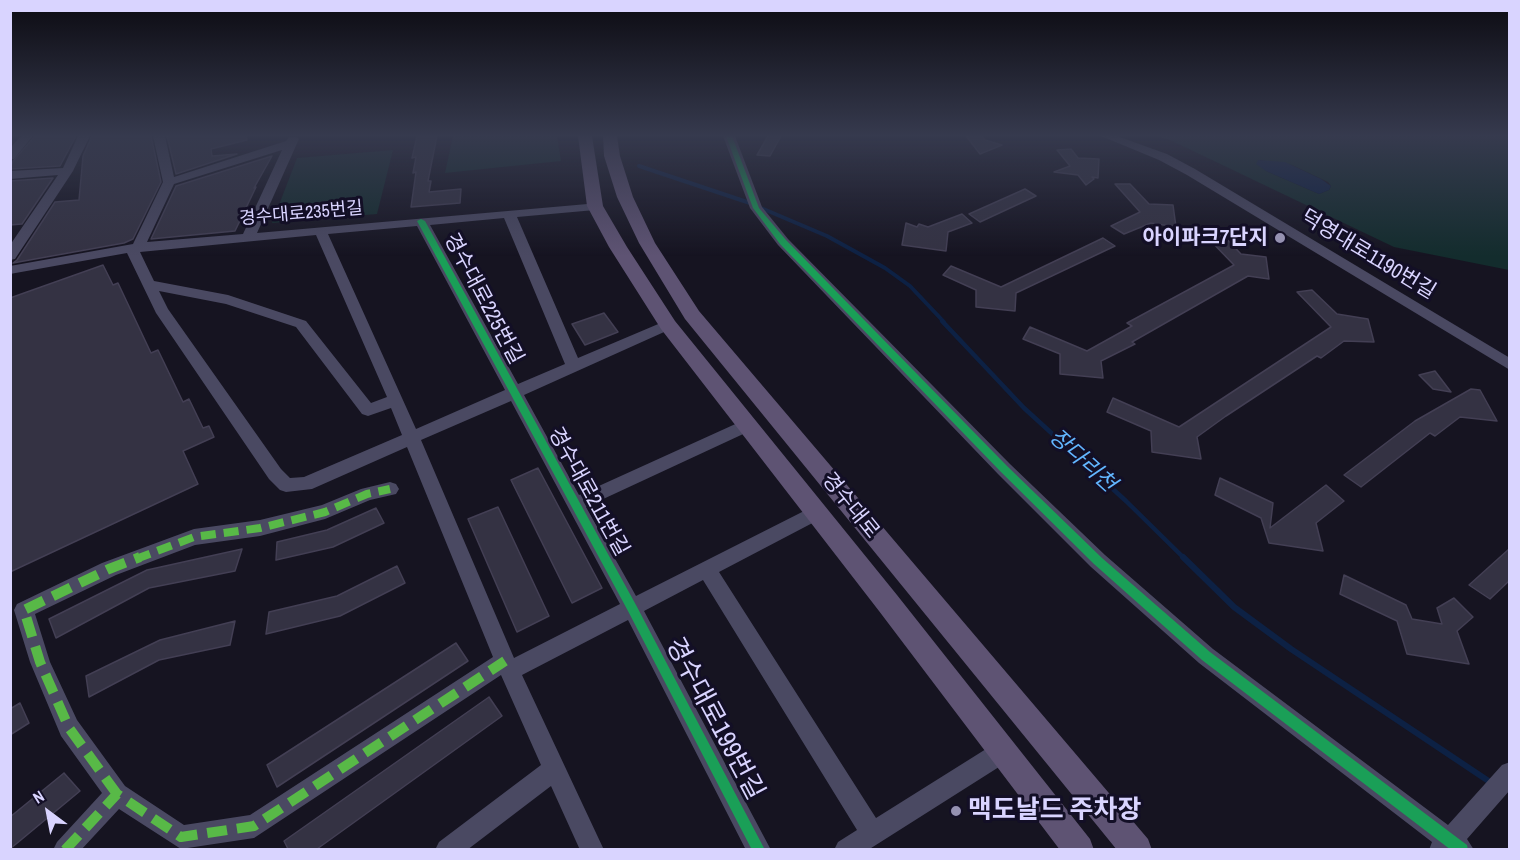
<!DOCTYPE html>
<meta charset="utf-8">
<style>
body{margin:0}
#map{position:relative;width:1520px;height:860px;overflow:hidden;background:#161421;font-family:"Archivo Narrow",sans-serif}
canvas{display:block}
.frame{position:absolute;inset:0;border:12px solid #d9d4ff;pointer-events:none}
.north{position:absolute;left:18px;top:782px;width:60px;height:60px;-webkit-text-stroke:4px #130f26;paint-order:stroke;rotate:328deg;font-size:16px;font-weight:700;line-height:24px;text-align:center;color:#d9d4ff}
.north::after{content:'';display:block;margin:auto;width:21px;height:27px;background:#d9d4ff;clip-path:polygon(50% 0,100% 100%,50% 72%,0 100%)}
</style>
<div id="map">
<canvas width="1520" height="860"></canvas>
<div class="frame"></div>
<div class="north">N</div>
</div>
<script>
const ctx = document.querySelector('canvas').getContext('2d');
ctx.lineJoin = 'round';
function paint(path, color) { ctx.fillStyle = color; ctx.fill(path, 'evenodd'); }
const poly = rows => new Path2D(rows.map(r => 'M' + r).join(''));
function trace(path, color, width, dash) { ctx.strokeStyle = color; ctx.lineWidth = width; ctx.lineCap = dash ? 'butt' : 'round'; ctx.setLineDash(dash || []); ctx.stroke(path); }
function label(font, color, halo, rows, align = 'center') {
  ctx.font = font + ' "Archivo Narrow","Noto Sans KR",sans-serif'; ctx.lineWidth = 6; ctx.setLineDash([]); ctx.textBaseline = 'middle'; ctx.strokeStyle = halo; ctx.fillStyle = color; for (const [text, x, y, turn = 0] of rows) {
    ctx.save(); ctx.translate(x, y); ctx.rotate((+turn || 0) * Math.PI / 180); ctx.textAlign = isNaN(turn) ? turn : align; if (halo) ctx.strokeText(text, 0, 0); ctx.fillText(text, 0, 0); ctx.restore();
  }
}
paint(poly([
 [453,136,557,136,561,161,445,173],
 [1156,136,1509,136,1509,270,1394,247,1170,140],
 [1259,160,1292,165,1328,182,1331,186,1329,190,1319,194,1266,171],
 [393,150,377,214,272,223,297,158]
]), '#132c2d');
paint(poly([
 [1258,160,1285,162,1321,179,1331,186,1329,190,1319,194,1266,171,1256,164]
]), '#0d2144');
trace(poly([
 [639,166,753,204],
 [761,208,827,236,885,268,910,286,944,322]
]), '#0d2144', 4);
trace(poly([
 [942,321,1024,408,1126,501,1185,559]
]), '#0d2144', 4.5);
trace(poly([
 [1183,557,1234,607,1291,649,1493,784]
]), '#0d2144', 6);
const building = poly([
 [35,136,76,136,60,166,10,169,13,161,35,136],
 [92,136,151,136,161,182,133,239,124,243,13,263,17,260,55,202,79,200,83,156,92,136],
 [167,136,246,136,247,140,211,149,212,156,237,154,176,174,167,136],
 [417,136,437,136,428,181,431,181,429,192,461,189,460,203,411,207,416,172,413,173,416,157,412,158,417,136],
 [768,136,781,136,770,156,757,155,768,136],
 [966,136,982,136,985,140,1002,145,980,154,966,136],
 [1071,149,1078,158,1099,159,1098,178,1092,177,1094,179,1086,185,1078,175,1054,172,1070,166,1057,150,1071,149],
 [272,156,254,188,256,187,235,231,151,239,176,186,272,156],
 [53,178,22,224,10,225,10,181,53,178],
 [1115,184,1130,184,1149,204,1173,205,1176,227,1151,223,1124,234,1111,226,1140,212,1115,184],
 [1025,189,1036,196,980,222,969,214,1025,189],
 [962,214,972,223,948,232,946,251,902,245,906,223,917,227,919,224,928,227,962,214],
 [1220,232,1241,254,1266,257,1269,279,1248,276,1132,342,1135,344,1101,361,1103,378,1060,374,1060,354,1023,339,1030,327,1087,351,1132,326,1127,323,1234,265,1206,236,1220,232],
 [1103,238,1115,246,1016,293,1015,311,976,307,976,290,943,275,951,266,1001,287,1103,238],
 [103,265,113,285,118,283,151,353,158,350,183,402,189,399,203,428,209,426,214,437,183,451,198,484,10,572,10,298,103,265],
 [1312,290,1337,314,1368,319,1374,342,1344,341,1321,358,1317,356,1226,416,1197,437,1201,459,1152,452,1151,431,1107,412,1113,398,1179,427,1331,327,1297,292,1312,290],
 [604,313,618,332,585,345,572,324,604,313],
 [1435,371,1451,392,1433,389,1419,375,1435,371],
 [1471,389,1480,390,1497,421,1460,417,1435,436,1430,433,1361,487,1344,475,1415,421,1471,389],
 [538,468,602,588,572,603,511,480,538,468],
 [1220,478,1273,503,1270,528,1326,485,1344,501,1316,523,1323,551,1269,543,1261,518,1215,495,1220,478],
 [498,507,549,616,517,632,468,519,498,507],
 [376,508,384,523,333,547,276,560,277,542,327,530,376,508],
 [242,549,235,571,149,588,56,638,49,619,147,570,242,549],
 [1509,549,1509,581,1490,599,1469,585,1509,549],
 [397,566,405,583,340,616,266,634,269,612,337,596,397,566],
 [1344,575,1406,605,1412,619,1442,624,1437,608,1454,598,1473,617,1457,631,1469,664,1407,654,1397,621,1340,594,1344,575],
 [235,621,230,645,159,660,89,697,86,676,160,640,235,621],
 [456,643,468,661,277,787,267,765,456,643],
 [489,697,502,716,317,849,288,849,284,841,489,697],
 [20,703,29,723,10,735,10,709,20,703],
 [64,773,80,791,10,849,10,817,64,773]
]);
paint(building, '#343243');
trace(building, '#433f54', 1.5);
paint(poly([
 [21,136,33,136,14,159,10,159,10,148,21,136],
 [78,136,90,136,73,171,15,259,10,260,10,245,58,175,10,179,10,171,63,168,78,136],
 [153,136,165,136,174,177,286,141,289,137,297,137,299,139,257,233,599,203,601,206,595,210,517,217,578,358,663,322,673,322,675,325,673,328,524,395,579,495,742,421,748,419,754,421,756,425,754,429,586,507,636,596,810,508,816,506,822,508,825,513,822,518,719,572,876,818,994,744,1002,741,1010,744,1013,752,1010,760,868,850,834,850,838,842,857,830,703,580,644,611,771,850,746,850,628,620,522,675,604,850,580,850,551,786,467,850,435,850,439,842,541,765,501,675,254,838,181,849,119,809,81,850,53,850,57,842,102,793,61,736,30,662,14,610,17,604,102,563,194,529,260,520,322,505,361,489,390,482,396,484,399,489,396,494,370,500,325,519,260,536,195,545,116,575,35,614,50,662,77,720,125,786,184,825,250,815,493,657,407,447,312,489,286,492,280,490,269,479,156,313,127,253,10,274,10,266,133,244,163,182,153,136],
 [282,150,243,234,147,242,174,184,282,150],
 [504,218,565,364,518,384,430,225,504,218],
 [417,226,505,390,416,429,328,234,417,226],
 [316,235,387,397,371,403,306,321,228,295,154,281,140,252,316,235],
 [159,291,226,304,296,327,362,414,368,416,391,408,402,435,304,477,290,478,281,469,168,309,159,291],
 [511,401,620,604,514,658,421,440,511,401],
 [723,136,735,136,762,207,788,239,1010,464,1105,555,1213,649,1448,825,1502,765,1510,762,1510,790,1467,839,1474,850,1429,850,1432,842,1199,663,1091,567,998,474,778,245,750,208,723,136],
 [1101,136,1117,136,1167,154,1195,169,1510,358,1510,370,1187,175,1159,160,1101,136]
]), '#4a4962');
paint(poly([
 [578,136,592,136,603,206,627,247,675,321,897,595,1090,839,1094,850,1060,850,879,611,661,329,609,247,587,206,578,136],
 [603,136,617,136,620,156,633,197,655,243,699,311,1148,839,1152,850,1117,850,685,319,639,243,617,197,604,156,603,136]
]), '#5e5373');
trace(poly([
 [136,559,194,537,260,528,325,512,367,494,390,489]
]), '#58b947', 8, [15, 8]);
trace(poly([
 [117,794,69,728,40,662,24,610,109,569,140,557],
 [65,850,117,794,181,837,254,826,505,661]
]), '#58b947', 10, [20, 10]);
paint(poly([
 [726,136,732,136,759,208,786,240,1007,466,1102,558,1210,652,1467,845,1468,850,1451,850,1202,660,1094,564,1001,472,780,244,753,208,726,136],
 [421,219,425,221,636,605,765,850,752,850,628,611,417,221,421,219]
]), '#1a9f57');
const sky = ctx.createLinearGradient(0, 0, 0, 256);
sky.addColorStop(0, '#0c0b12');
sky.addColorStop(0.53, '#363a4e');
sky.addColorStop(1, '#363a4e00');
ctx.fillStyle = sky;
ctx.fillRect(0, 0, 1520, 256);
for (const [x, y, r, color] of [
 [1280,238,6,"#9591b1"],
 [956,811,6,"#9591b1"]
]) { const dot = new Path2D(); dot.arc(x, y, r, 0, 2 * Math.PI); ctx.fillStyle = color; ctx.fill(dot); trace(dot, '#130f26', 2); }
label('18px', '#d9d4ff', '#130f26', [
 ["경수대로235번길",301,214,-5]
]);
label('bold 21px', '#d9d4ff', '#130f26', [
 ["아이파크7단지",1268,238]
], 'right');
label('21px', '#d9d4ff', '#130f26', [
 ["덕영대로1190번길",1368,255,31],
 ["경수대로225번길",483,299,62],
 ["경수대로211번길",588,492,61],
 ["경수대로",850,506,51]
]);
label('italic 22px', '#62b6ff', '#130f26', [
 ["장다리천",1082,461,42]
]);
label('26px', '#d9d4ff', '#130f26', [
 ["경수대로199번길",714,719,62]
]);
label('bold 26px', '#d9d4ff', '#130f26', [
 ["맥도날드 주차장",968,811]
], 'left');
</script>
